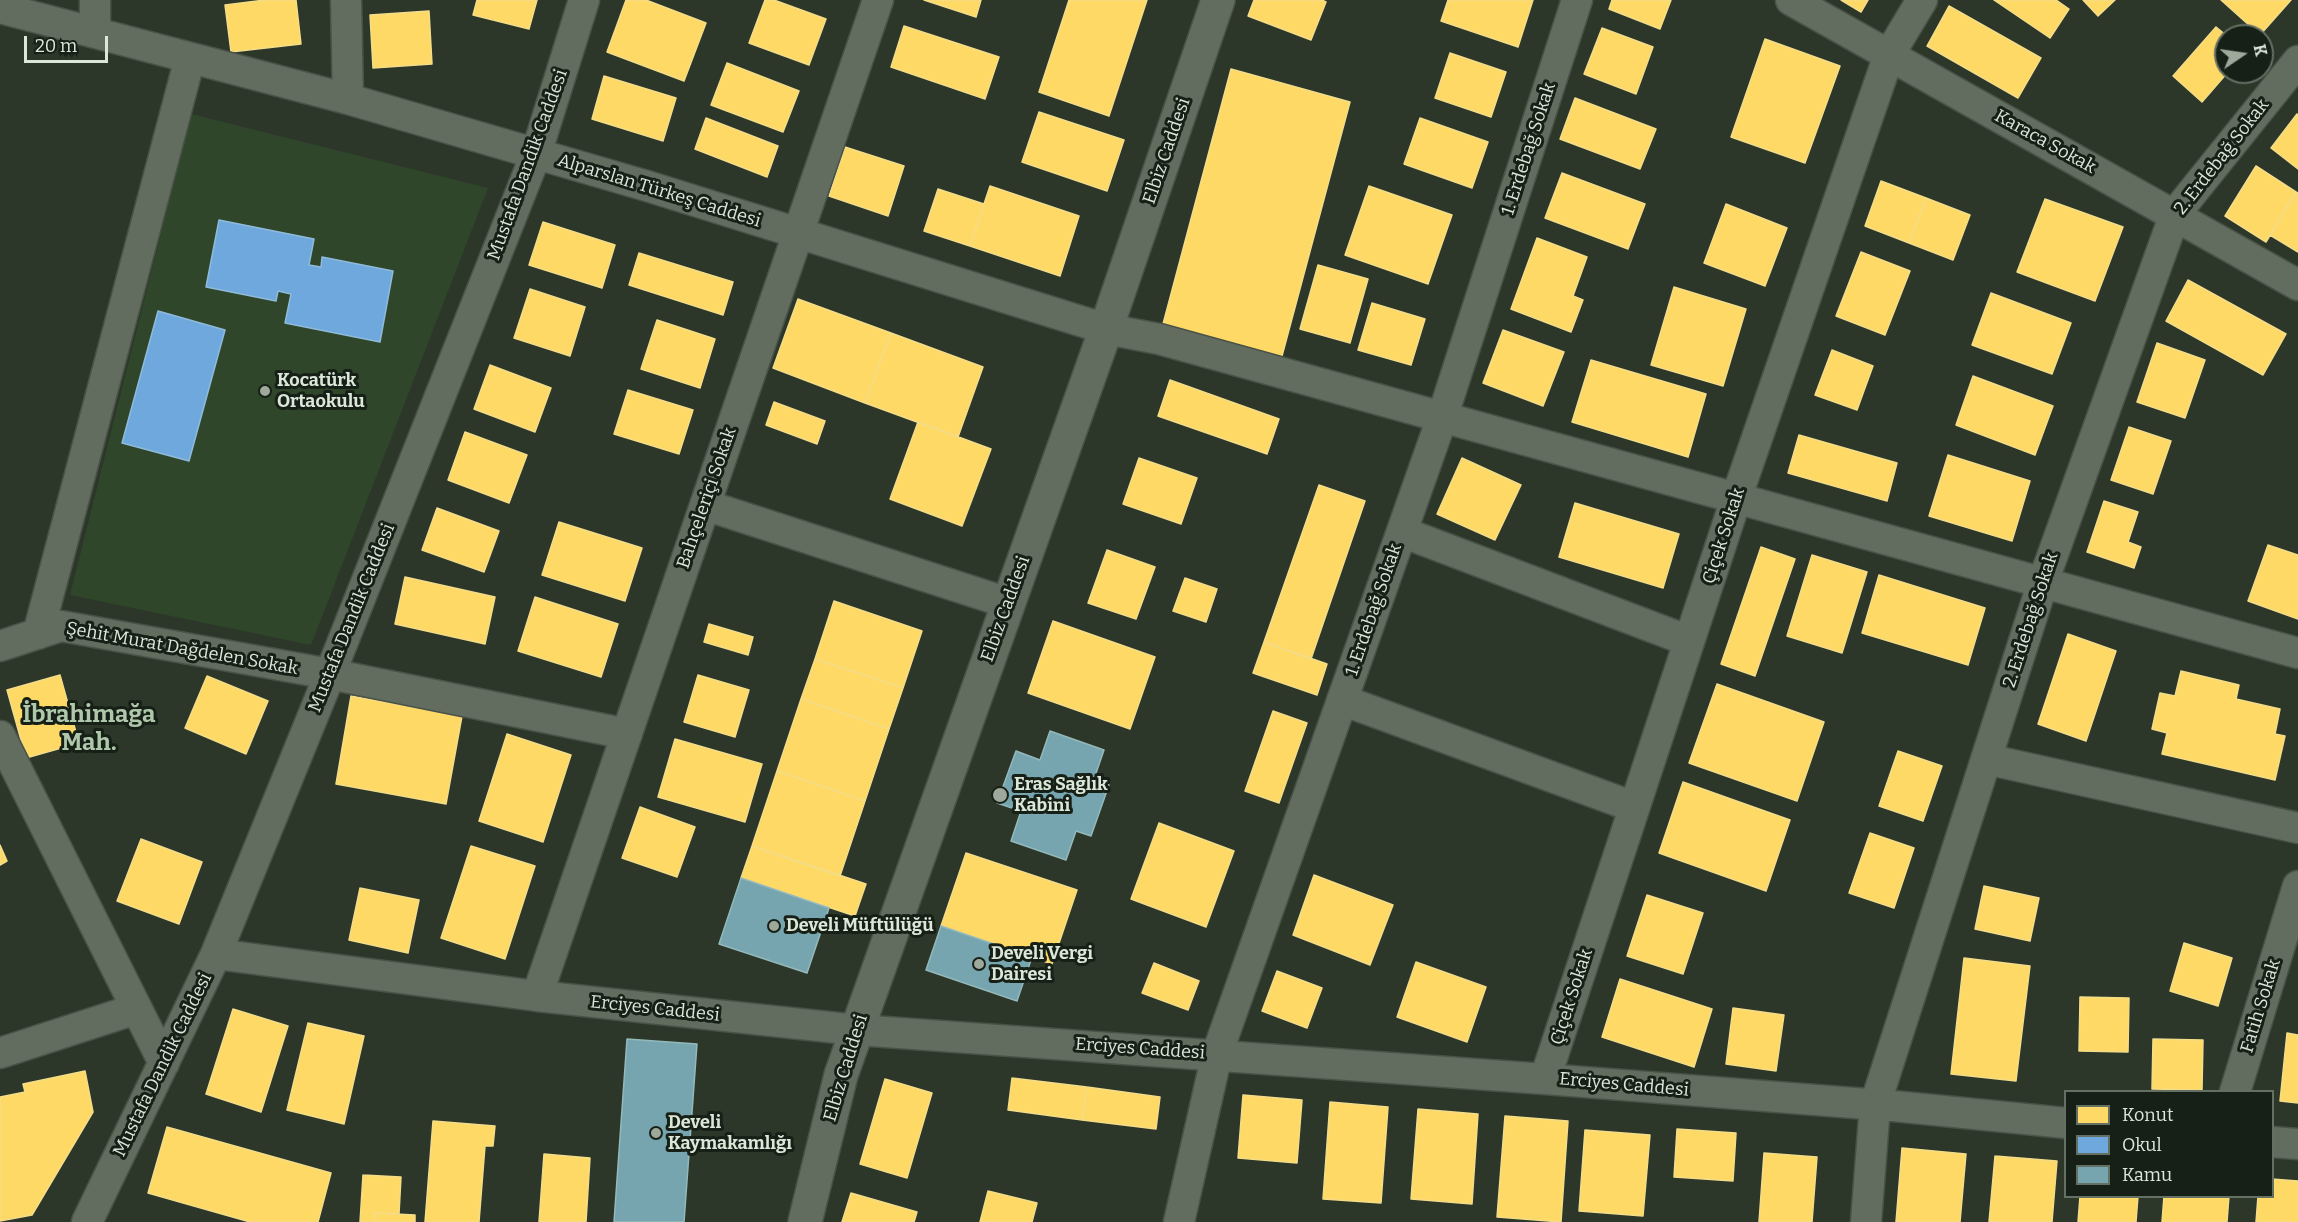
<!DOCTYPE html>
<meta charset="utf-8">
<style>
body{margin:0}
#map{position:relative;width:2298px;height:1222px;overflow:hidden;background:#2c372a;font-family:Bitter,serif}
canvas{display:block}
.legend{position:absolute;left:2064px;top:1090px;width:210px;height:108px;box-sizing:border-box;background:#172016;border:2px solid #657064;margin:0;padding:8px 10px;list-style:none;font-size:18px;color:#dbe7d8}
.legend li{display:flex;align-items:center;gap:12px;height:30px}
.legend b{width:30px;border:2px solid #657064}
.north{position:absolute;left:2214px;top:24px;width:60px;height:60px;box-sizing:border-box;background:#172016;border:2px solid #657064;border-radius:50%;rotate:77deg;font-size:16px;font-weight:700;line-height:24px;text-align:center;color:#dbe7d8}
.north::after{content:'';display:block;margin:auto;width:21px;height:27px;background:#9ea99b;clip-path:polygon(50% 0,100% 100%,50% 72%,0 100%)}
.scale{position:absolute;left:24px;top:36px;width:84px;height:27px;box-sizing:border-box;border:3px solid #dbe7d8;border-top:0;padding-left:8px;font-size:18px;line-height:21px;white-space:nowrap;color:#dbe7d8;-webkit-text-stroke:4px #172016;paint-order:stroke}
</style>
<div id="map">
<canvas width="2298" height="1222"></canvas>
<ul class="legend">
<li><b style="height:16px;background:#ffd966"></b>Konut</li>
<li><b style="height:16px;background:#6fa8dc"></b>Okul</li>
<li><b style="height:16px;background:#76a5af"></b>Kamu</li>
</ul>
<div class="north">K</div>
<div class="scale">20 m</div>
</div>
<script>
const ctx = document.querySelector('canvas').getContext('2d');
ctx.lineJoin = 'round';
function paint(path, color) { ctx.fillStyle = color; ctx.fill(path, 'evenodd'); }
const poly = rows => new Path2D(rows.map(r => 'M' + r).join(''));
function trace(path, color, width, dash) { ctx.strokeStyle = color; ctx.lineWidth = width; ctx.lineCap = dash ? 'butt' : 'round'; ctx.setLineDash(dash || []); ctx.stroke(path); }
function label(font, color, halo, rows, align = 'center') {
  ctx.font = font + ' Bitter,serif'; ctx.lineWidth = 6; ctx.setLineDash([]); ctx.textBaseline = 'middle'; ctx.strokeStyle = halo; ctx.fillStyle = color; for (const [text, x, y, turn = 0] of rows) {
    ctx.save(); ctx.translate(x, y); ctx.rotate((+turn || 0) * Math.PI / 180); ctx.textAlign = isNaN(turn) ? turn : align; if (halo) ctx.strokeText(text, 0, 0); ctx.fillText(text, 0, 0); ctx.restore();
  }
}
paint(poly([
 [191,114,488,188,311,645,70,595]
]), '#2f462a');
const homes = poly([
 [265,0,296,0,301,44,231,52,225,5,265,0],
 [477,0,537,0,529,29,473,15,477,0],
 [626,0,646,0,706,23,684,81,607,52,626,0],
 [765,0,774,0,826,19,809,65,749,43,765,0],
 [924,0,981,0,976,17,924,0],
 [1069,0,1147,0,1109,116,1039,92,1069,0],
 [1254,0,1322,0,1326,2,1311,40,1248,16,1254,0],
 [1448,0,1533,0,1518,47,1441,21,1448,0],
 [1612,0,1671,0,1660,29,1609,9,1612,0],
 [1841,0,1868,0,1861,12,1841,0],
 [1994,0,2056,0,2069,9,2050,38,1994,0],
 [2083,0,2115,0,2098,16,2083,0],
 [2221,0,2291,0,2260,35,2221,0],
 [1949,6,2041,58,2018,98,1927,46,1949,6],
 [429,11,432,64,373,68,370,15,429,11],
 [904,26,999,57,985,99,891,67,904,26],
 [2216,27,2227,36,2226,72,2228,72,2202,102,2173,76,2216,27],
 [1602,28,1653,47,1636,94,1584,74,1602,28],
 [1765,39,1840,66,1805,163,1731,137,1765,39],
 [1450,53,1506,72,1491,117,1435,98,1450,53],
 [727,63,799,91,783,132,711,105,727,63],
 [1231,69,1350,102,1278,371,1159,339,1231,69],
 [604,76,676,98,663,141,592,119,604,76],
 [1575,98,1656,129,1640,169,1560,139,1575,98],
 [1039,112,1124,140,1107,191,1022,162,1039,112],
 [2297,114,2298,115,2298,169,2271,148,2297,114],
 [706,118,778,146,767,177,695,149,706,118],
 [1420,118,1488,142,1472,188,1404,164,1420,118],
 [845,147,904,166,888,216,829,196,845,147],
 [2256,166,2296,192,2266,242,2225,216,2256,166],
 [1562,173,1645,204,1628,249,1545,218,1562,173],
 [1881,181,1926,198,1909,243,1865,226,1881,181],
 [990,186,1079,216,1060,276,970,246,990,186],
 [1369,186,1452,215,1428,284,1345,255,1369,186],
 [938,189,984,204,970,246,924,231,938,189],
 [2296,192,2298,193,2298,252,2270,235,2296,192],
 [1926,198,1970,215,1953,260,1909,243,1926,198],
 [2045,199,2123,227,2095,301,2017,272,2045,199],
 [1726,204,1787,228,1765,286,1704,263,1726,204],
 [543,222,615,245,602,288,529,265,543,222],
 [1537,238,1587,257,1573,296,1583,300,1571,332,1511,309,1537,238],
 [1861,252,1910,271,1885,335,1836,316,1861,252],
 [639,253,733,282,723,315,629,285,639,253],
 [1318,265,1368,279,1350,343,1300,329,1318,265],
 [2188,280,2286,334,2263,375,2166,321,2188,280],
 [1674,287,1746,309,1723,386,1651,365,1674,287],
 [530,289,585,307,570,356,514,338,530,289],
 [1991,293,2071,323,2052,374,1972,345,1991,293],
 [798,299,891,333,865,403,773,368,798,299],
 [1372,303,1425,319,1411,365,1358,350,1372,303],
 [657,320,715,339,700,388,641,369,657,320],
 [1503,330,1564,352,1543,406,1483,383,1503,330],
 [891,333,983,367,958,437,865,403,891,333],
 [2157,343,2205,360,2185,418,2137,402,2157,343],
 [1832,350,1873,366,1857,410,1815,395,1832,350],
 [1591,360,1706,394,1688,457,1572,422,1591,360],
 [490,365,551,388,535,432,474,409,490,365],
 [1973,376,2053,406,2035,455,1956,425,1973,376],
 [1170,380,1279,419,1267,454,1158,416,1170,380],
 [628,390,693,410,679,454,614,434,628,390],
 [774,402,825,421,817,444,766,425,774,402],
 [918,422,991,449,962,526,890,499,918,422],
 [2129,427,2171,441,2153,494,2111,480,2129,427],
 [465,432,527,455,509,503,448,480,465,432],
 [1799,435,1897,463,1887,501,1788,473,1799,435],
 [1948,455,2030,481,2012,541,1929,516,1948,455],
 [1139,458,1197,478,1181,524,1123,504,1139,458],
 [1462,458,1521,485,1495,540,1437,514,1462,458],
 [1319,485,1365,501,1311,659,1264,642,1319,485],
 [2104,501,2138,512,2128,542,2141,547,2134,568,2087,552,2104,501],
 [1575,503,1679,534,1663,588,1559,557,1575,503],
 [437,508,499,531,484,572,422,550,437,508],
 [559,522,642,548,625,601,542,575,559,522],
 [2268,545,2298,555,2298,619,2248,601,2268,545],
 [1761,547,1795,559,1755,676,1721,664,1761,547],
 [1107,550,1155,567,1136,619,1088,603,1107,550],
 [1812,555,1867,572,1842,653,1787,636,1812,555],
 [1879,575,1985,608,1968,665,1862,633,1879,575],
 [405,577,495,597,485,644,395,624,405,577],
 [1185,578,1217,589,1206,622,1173,611,1185,578],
 [535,597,618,624,601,677,518,651,535,597],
 [834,601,922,631,903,688,815,659,834,601],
 [1053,621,1155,657,1130,729,1028,693,1053,621],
 [709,624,753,637,748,655,704,642,709,624],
 [2068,634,2116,651,2086,741,2038,724,2068,634],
 [1264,642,1327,664,1317,695,1253,673,1264,642],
 [815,659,903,688,889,729,801,699,815,659],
 [2181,671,2239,685,2236,699,2280,709,2275,734,2285,736,2275,780,2162,754,2167,733,2152,729,2160,693,2175,696,2181,671],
 [60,675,79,743,26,758,7,690,60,675],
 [698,675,749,690,735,737,684,722,698,675],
 [207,676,268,701,246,754,185,728,207,676],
 [1717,684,1824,722,1797,801,1689,763,1717,684],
 [351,696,462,716,446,804,336,784,351,696],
 [801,699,889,729,865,801,777,771,801,699],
 [1273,711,1307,723,1279,803,1245,791,1273,711],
 [507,734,571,755,543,842,479,821,507,734],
 [675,739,762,764,745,822,658,797,675,739],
 [1898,751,1942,766,1923,821,1879,806,1898,751],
 [777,771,865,801,840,876,752,846,777,771],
 [1683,782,1790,820,1766,891,1659,853,1683,782],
 [640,807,695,827,677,877,622,858,640,807],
 [1159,823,1234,851,1206,927,1131,899,1159,823],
 [1870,833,1914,848,1894,908,1849,893,1870,833],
 [141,839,202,862,179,924,117,901,141,839],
 [0,845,7,861,0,865,0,845],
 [471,846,535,866,505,959,441,938,471,846],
 [752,846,866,884,855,916,741,878,752,846],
 [966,853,1077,890,1052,964,941,926,966,853],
 [1314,875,1393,905,1370,965,1293,935,1314,875],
 [1984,886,2039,898,2030,941,1975,929,1984,886],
 [360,888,419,900,408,953,349,940,360,888],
 [1647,895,1703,913,1683,974,1627,956,1647,895],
 [2184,943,2232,958,2218,1006,2170,991,2184,943],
 [1964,958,2030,966,2016,1081,1951,1074,1964,958],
 [1416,962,1486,987,1467,1042,1397,1017,1416,962],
 [1154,963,1199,981,1188,1010,1142,993,1154,963],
 [1277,971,1322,988,1307,1028,1262,1011,1277,971],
 [1620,979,1712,1009,1694,1067,1602,1037,1620,979],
 [2080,997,2129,998,2128,1052,2079,1051,2080,997],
 [1733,1008,1784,1015,1776,1071,1726,1064,1733,1008],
 [233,1009,288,1026,261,1112,206,1094,233,1009],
 [308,1023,364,1036,344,1124,287,1110,308,1023],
 [2287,1033,2298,1035,2298,1103,2280,1101,2287,1033],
 [2153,1039,2203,1040,2202,1090,2152,1089,2153,1039],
 [85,1071,93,1112,32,1215,0,1221,0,1097,25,1092,23,1084,85,1071],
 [1012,1078,1087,1087,1082,1120,1008,1110,1012,1078],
 [885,1079,932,1093,907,1178,860,1164,885,1079],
 [1087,1087,1160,1097,1156,1129,1082,1120,1087,1087],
 [1243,1095,1302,1100,1297,1163,1238,1158,1243,1095],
 [1330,1102,1388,1107,1381,1203,1323,1199,1330,1102],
 [1418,1109,1478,1114,1472,1204,1411,1199,1418,1109],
 [1505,1116,1568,1121,1561,1222,1497,1217,1505,1116],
 [433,1121,495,1126,493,1146,485,1146,479,1222,425,1222,433,1121],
 [167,1127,331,1173,318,1222,250,1222,148,1193,167,1127],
 [1677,1129,1736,1133,1733,1181,1674,1177,1677,1129],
 [1585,1130,1650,1135,1643,1216,1579,1211,1585,1130],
 [1902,1148,1966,1154,1960,1222,1896,1222,1902,1148],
 [1764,1153,1817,1157,1812,1222,1759,1222,1764,1153],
 [544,1154,590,1158,586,1222,539,1222,544,1154],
 [1995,1156,2057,1161,2052,1222,1989,1222,1995,1156],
 [363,1175,401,1177,399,1214,375,1213,374,1222,360,1222,363,1175],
 [2272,1179,2298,1181,2298,1222,2256,1222,2258,1196,2272,1196,2272,1179],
 [988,1191,1037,1203,1032,1222,980,1222,988,1191],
 [851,1193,917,1212,914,1222,842,1222,851,1193],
 [2080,1196,2138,1196,2136,1222,2078,1222,2080,1196],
 [2164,1196,2229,1196,2227,1222,2162,1222,2164,1196],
 [375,1213,415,1215,415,1222,374,1222,375,1213]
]);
paint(homes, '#ffd966');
trace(homes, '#f4dd88', 1.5);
const schools = poly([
 [219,220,314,239,309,265,321,267,322,257,393,271,380,342,285,323,291,294,278,291,276,301,206,287,219,220],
 [158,311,225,330,189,461,122,443,158,311]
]);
paint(schools, '#6fa8dc');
trace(schools, '#8fbbdb', 1.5);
const public = poly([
 [1050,731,1104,750,1094,779,1109,785,1091,836,1076,831,1066,860,1011,841,1021,811,997,803,1016,751,1040,760,1050,731],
 [741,878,829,908,807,973,719,944,741,878],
 [941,926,1032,957,1017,1001,926,970,941,926],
 [627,1039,697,1044,684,1222,614,1222,627,1039]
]);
paint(public, '#76a5af');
trace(public, '#94b9bb', 1.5);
const minor = poly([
 [346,0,348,99],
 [1791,0,2298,285],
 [0,8,348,99,647,186,1106,329,1159,339,2298,653],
 [95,32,95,0],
 [705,505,1008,603],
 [1402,532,1689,641],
 [38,634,190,58],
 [0,646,61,626,330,674,627,734],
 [1342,700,1634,807],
 [0,736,164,1063],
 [1986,759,2298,828],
 [216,954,537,996,857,1030,1545,1079,1893,1106,2066,1123],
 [537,996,878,0],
 [0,1053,136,1009],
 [1545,1079,1737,496,1889,55,1922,0],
 [2235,1092,2298,886],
 [2272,1142,2298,1144],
 [87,1222,216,954,330,674,536,154,584,0],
 [1179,1222,1217,1054,1442,418,1577,0],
 [1866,1222,1875,1105,2043,582,2175,214,2298,61]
]);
const tertiary = poly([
 [805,1222,841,1075,1106,329,1218,0]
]);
trace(minor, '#495247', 33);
trace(tertiary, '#495247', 36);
trace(minor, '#626d60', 30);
trace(tertiary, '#626d60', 33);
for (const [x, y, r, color] of [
 [265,391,6,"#9ea99b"],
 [1000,795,8,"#9ea99b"],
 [774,926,6,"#9ea99b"],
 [979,964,6,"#9ea99b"],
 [656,1133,6,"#9ea99b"]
]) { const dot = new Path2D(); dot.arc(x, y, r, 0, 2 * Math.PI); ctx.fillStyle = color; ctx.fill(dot); trace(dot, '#172016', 2); }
label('18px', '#dbe7d8', '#172016', [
 ["Karaca Sokak",2045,142,29],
 ["1. Erdebağ Sokak",1529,149,-72],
 ["Elbiz Caddesi",1167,151,-71],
 ["2. Erdebağ Sokak",2222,157,-52],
 ["Mustafa Dandik Caddesi",528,165,-70],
 ["Alparslan Türkeş Caddesi",659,191,17],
 ["Bahçeleriçi Sokak",707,498,-71],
 ["Çiçek Sokak",1724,536,-72],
 ["Elbiz Caddesi",1006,609,-70],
 ["1. Erdebağ Sokak",1374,610,-71],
 ["Mustafa Dandik Caddesi",352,618,-68],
 ["2. Erdebağ Sokak",2031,620,-72],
 ["Şehit Murat Dağdelen Sokak",182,649,10],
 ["Çiçek Sokak",1572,997,-72],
 ["Fatih Sokak",2261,1006,-73],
 ["Erciyes Caddesi",655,1009,6],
 ["Erciyes Caddesi",1140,1049,4],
 ["Mustafa Dandik Caddesi",163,1065,-64],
 ["Elbiz Caddesi",846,1068,-73],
 ["Erciyes Caddesi",1624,1085,5]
]);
label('bold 18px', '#dbe7d8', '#172016', [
 ["Kocatürk",277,381],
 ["Ortaokulu",277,402],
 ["Eras Sağlık",1014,785],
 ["Kabini",1014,806],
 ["Develi Müftülüğü",786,926],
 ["Develi Vergi",991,954],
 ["Dairesi",991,975],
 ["Develi",668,1123],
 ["Kaymakamlığı",668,1144]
], 'left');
label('bold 24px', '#afc7aa', '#172016', [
 ["İbrahimağa",89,715],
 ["Mah.",89,743]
]);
</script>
